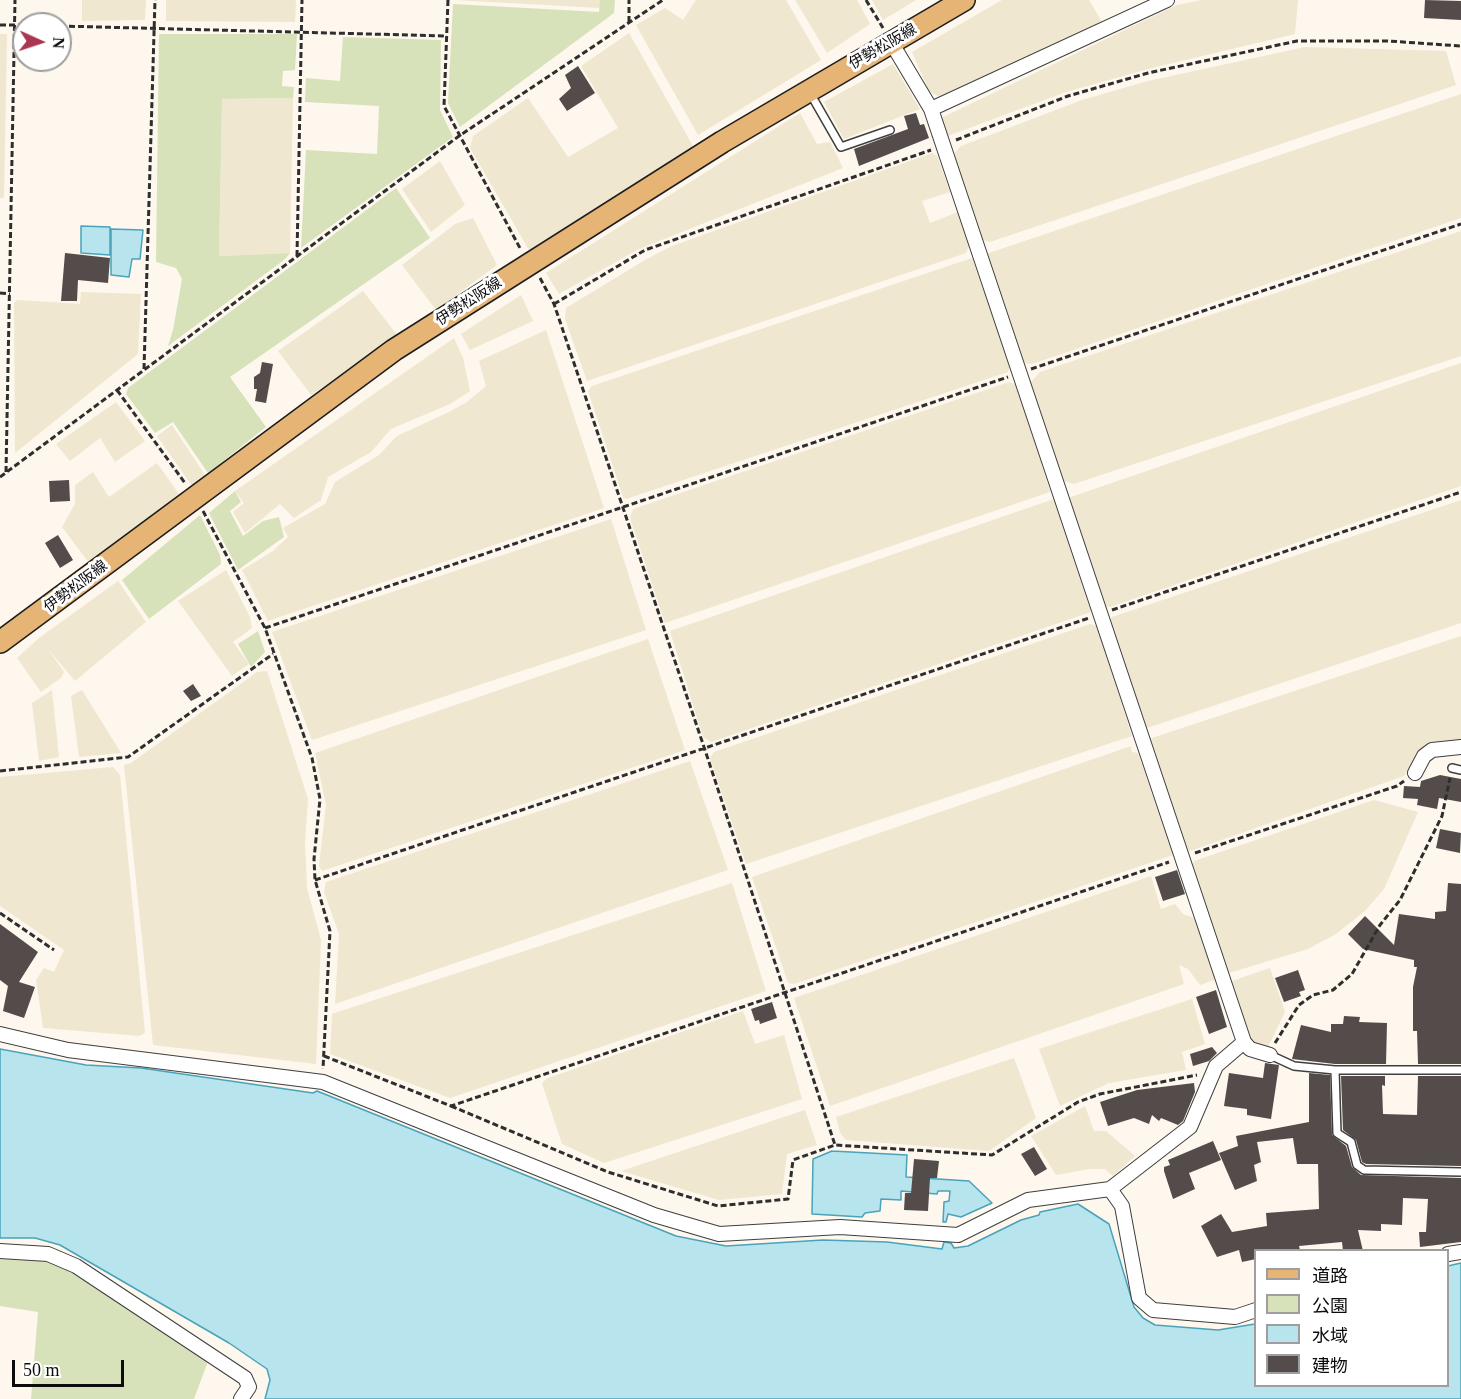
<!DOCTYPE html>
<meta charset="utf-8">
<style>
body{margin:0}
#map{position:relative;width:1461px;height:1399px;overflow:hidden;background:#fdf7ed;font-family:"Times New Roman","Noto Sans JP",serif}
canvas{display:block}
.legend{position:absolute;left:1254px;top:1249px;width:195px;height:138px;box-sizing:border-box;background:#fff;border:2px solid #9e9e9e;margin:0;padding:8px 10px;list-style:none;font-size:18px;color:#0c0c0c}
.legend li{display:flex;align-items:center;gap:12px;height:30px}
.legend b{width:30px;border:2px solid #9e9e9e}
.north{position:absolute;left:12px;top:12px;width:60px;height:60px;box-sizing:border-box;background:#fff;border:2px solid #9e9e9e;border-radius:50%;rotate:93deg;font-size:16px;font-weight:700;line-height:24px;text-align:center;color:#0c0c0c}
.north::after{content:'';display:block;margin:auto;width:21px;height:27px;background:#a93752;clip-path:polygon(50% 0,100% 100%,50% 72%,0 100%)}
.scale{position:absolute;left:12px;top:1360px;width:112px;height:27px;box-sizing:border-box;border:3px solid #0c0c0c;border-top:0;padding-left:8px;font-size:18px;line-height:21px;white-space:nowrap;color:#0c0c0c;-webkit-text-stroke:4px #fff;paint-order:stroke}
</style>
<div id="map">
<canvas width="1461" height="1399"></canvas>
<ul class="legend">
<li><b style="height:8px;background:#e6b474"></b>道路</li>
<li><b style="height:16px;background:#d7e2bb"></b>公園</li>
<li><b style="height:16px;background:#b8e4ed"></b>水域</li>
<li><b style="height:16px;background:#534c4a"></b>建物</li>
</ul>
<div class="north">N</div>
<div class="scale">50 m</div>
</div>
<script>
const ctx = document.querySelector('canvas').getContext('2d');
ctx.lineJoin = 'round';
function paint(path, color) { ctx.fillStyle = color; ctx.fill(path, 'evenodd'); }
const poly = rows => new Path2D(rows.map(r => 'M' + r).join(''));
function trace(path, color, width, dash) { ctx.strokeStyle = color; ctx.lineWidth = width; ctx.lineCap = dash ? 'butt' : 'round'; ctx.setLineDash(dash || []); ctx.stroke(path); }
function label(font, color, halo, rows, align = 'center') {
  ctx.font = font + ' "Times New Roman","Noto Sans JP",serif'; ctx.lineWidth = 6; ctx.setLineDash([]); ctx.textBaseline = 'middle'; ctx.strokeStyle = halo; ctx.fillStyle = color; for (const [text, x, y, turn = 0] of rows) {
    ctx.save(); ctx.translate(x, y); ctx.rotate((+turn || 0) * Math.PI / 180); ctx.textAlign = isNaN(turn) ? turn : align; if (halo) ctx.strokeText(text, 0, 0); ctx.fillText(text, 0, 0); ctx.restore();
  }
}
paint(poly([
 [82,0,146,0,145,20,82,21],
 [166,0,296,0,295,22,166,21],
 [453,0,600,0,600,8],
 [696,0,786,0,821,60,698,135,636,25,665,8,683,20],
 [795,0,857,0,870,24,827,53],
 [872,0,916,0,883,20],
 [1002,0,1089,0,1102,22,943,99,929,91,912,52],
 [1202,0,1298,0,1295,34,1152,68,1066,92,948,136,941,118,1177,5],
 [629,33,693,146,529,250,470,148,473,136,528,98,568,157,618,128,581,66],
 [0,34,7,34,4,198,0,198],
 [1305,47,1446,51,1456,85,990,242,982,240,954,154,961,146,1082,100,1148,81],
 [893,64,920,109,844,139,824,102],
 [1461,94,1461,218,1032,364,1022,363,986,254],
 [293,98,290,253,219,256,222,99],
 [800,113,817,144,830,142,843,168,639,249,559,294,546,273],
 [932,153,937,156,950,192,922,201,930,223,958,212,969,246,966,253,587,381,565,319,566,308,645,260,672,246],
 [440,161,465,205,431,232,402,189],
 [473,218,497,265,436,310,402,265,455,224],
 [1461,231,1461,356,1074,484,1061,480,1030,383,1040,372],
 [972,258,1010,363,1008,372,626,499,623,497,588,391,592,386],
 [363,291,398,336,311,395,278,351],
 [81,292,141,294,138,354,15,453,14,303,17,300,80,304],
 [521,295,533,321,470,350,461,334],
 [546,330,604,508,268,621,242,570,273,551,288,537,283,528,325,504,335,482,379,455,397,436,447,413,467,402,486,386,479,361],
 [454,338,463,358,470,391,450,404,391,429,371,452,328,477,321,500,294,518,280,504,245,533,233,512,244,503,235,491],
 [1461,363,1461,486,1110,607,1101,605,1068,498],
 [1009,382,1017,385,1050,492,665,623,630,518,633,509],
 [116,402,145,441,115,462,100,438,70,461,56,444],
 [172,425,205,475,192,486,157,436],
 [157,463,179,494,89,563,62,527,75,504,75,485,93,472,109,497],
 [1054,499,1091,612,711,742,703,737,670,631],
 [1461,500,1461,623,1144,729,1108,624,1112,617],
 [611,519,646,630,312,740,272,632],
 [226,570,250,617,252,628,233,642,249,664,232,676,178,601],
 [118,581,146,622,75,681,48,649,64,672,61,678,41,692,17,658,39,638],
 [1090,624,1097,626,1132,736,746,864,710,758,714,752],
 [1461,636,1461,741,1426,744,1404,776,1190,851,1182,847,1149,739],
 [648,639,685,750,322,871,319,866,326,805,315,753],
 [267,671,308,799,305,843,307,888,321,940,316,1064,153,1045,124,765,131,763,257,672],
 [52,690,59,757,39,761,32,703],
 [82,690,121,753,79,757,71,696],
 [1131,746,1132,752,1138,753,1173,855,794,984,788,983,752,877],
 [690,761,728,870,335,1004,339,934,324,892,326,882],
 [113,767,120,775,145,1033,139,1036,43,1028,36,980,44,968,54,972,64,950,0,906,0,777],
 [1374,800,1418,812,1384,889,1365,911,1336,934,1308,949,1229,973,1191,867,1194,861],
 [1151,876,1161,909,1175,904,1183,914,1194,918,1217,979,1200,985,1188,969,1179,965,1184,984,830,1106,794,998],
 [732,883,766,991,450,1098,330,1054,332,1014],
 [1270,968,1285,1012,1268,1047,1260,1047,1249,1040,1232,981],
 [1192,999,1205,1044,1182,1052,1186,1070,1109,1083,1060,1106,1039,1049],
 [743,1011,755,1044,784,1035,802,1099,604,1163,562,1144,542,1083,548,1078],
 [1014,1058,1036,1118,989,1151,846,1140,840,1133,836,1117],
 [1085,1106,1094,1131,1106,1131,1135,1156,1113,1176,1105,1169,1090,1169,1056,1175,1031,1136],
 [805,1110,817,1145,787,1154,782,1194,719,1200,621,1171]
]), '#efe7d0');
paint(poly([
 [600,0,615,0,614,13,460,127,448,103,453,4,599,12],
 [159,34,297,34,295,70,283,71,282,86,294,87,293,98,222,99,219,256,290,253,284,260,168,346,173,330,182,279,176,268,156,262],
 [343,37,441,40,440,110,453,137,301,248,306,150,377,154,379,106,305,102,306,78,340,81],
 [396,188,430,238,230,377,266,427,208,473,173,422,155,433,126,394,128,388],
 [235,491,241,502,230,511,243,536,263,521,279,517,284,537,238,570,209,513],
 [200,515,220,555,221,564,149,619,122,580],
 [258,631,265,652,251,667,238,644],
 [0,1257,51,1261,139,1313,208,1361,194,1399,31,1399,38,1312,0,1306]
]), '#d7e2bb');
const water = poly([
 [81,226,110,227,110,255,81,253,81,226],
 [111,229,143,230,140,259,132,259,129,277,111,275,111,229],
 [0,1049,86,1065,141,1068,313,1093,317,1091,676,1236,726,1246,823,1240,887,1242,942,1249,944,1242,951,1243,954,1248,968,1246,1021,1220,1039,1215,1040,1212,1078,1204,1109,1224,1134,1307,1143,1318,1155,1325,1218,1330,1255,1324,1256,1386,1448,1386,1448,1266,1461,1263,1461,1399,265,1399,270,1380,267,1369,229,1343,60,1245,35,1238,0,1238,0,1049],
 [832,1151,907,1155,906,1177,969,1181,992,1203,961,1217,948,1214,946,1222,943,1222,944,1202,949,1201,950,1191,938,1191,937,1194,901,1191,901,1200,881,1199,880,1211,865,1213,862,1217,812,1214,813,1159,832,1151]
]);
paint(water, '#b8e4ed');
trace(water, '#49a3bb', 1.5);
paint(poly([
 [1425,0,1461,1,1461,20,1424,18],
 [578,66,595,93,567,111,559,99,571,88,565,75],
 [916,113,920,125,924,124,929,138,859,166,854,149,908,129,904,116],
 [65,253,110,258,108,283,78,280,77,301,61,301],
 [262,362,273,364,266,403,255,401,257,389,254,389,254,377,260,373],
 [69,480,70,501,50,502,49,481],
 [58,535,73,560,60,568,45,543],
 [193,684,201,696,191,701,183,691],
 [1440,775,1461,779,1461,802,1439,798,1437,809,1417,805,1418,799,1403,798,1404,786,1420,787,1421,781],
 [1440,829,1461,833,1460,853,1436,848],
 [1177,870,1185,894,1163,901,1155,877],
 [1448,883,1461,884,1461,1064,1418,1064,1417,1031,1413,1031,1413,987,1417,967,1414,967,1414,960,1363,949,1348,934,1365,916,1394,945,1399,914,1435,919,1435,912,1446,911],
 [0,924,38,952,19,982,35,987,24,1018,3,1011,8,986,0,980],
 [1298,970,1305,990,1299,992,1301,996,1284,1002,1275,978],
 [1216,990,1227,1027,1209,1034,1196,997],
 [772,1002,777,1018,760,1024,759,1020,755,1021,751,1009],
 [1344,1016,1360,1017,1359,1022,1387,1023,1386,1064,1335,1064,1292,1059,1301,1025,1331,1032,1331,1024,1343,1024],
 [1212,1047,1217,1053,1209,1061,1193,1066,1190,1054],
 [1265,1063,1279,1065,1271,1119,1247,1115,1247,1109,1224,1106,1229,1073,1263,1078],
 [1309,1073,1330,1075,1332,1135,1346,1146,1352,1167,1361,1175,1461,1178,1461,1242,1420,1247,1419,1232,1426,1232,1428,1199,1403,1198,1402,1225,1381,1224,1381,1231,1358,1230,1363,1251,1343,1251,1342,1242,1299,1246,1300,1250,1256,1251,1256,1259,1242,1262,1239,1250,1217,1257,1201,1226,1221,1214,1232,1232,1267,1226,1266,1213,1319,1209,1318,1164,1297,1164,1293,1138,1257,1142,1261,1162,1254,1165,1257,1181,1235,1190,1219,1153,1238,1146,1236,1136,1309,1122],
 [1341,1076,1385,1076,1385,1086,1382,1085,1383,1114,1417,1115,1418,1076,1461,1076,1461,1166,1366,1164,1362,1162,1356,1140,1343,1130],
 [1194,1083,1195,1092,1183,1121,1178,1125,1161,1118,1159,1121,1152,1115,1149,1124,1134,1118,1108,1126,1100,1102,1137,1090],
 [1213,1141,1221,1160,1189,1173,1195,1189,1173,1199,1164,1171,1164,1167,1170,1165,1168,1160],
 [1034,1147,1047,1169,1035,1176,1021,1154],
 [914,1159,939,1161,937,1178,930,1178,928,1211,904,1210,905,1193,911,1193]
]), '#534c4a');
const lane = poly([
 [810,93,841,147,890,130],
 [1452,768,1461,770],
 [1270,1055,1294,1066,1335,1070,1461,1070],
 [1335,1070,1337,1133,1351,1142,1357,1165,1364,1170,1461,1172]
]);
const street = poly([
 [891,42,931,109,1167,0],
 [931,109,1244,1042,1250,1049,1270,1055],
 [1415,773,1424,756,1432,750,1461,747],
 [0,1034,68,1050,323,1082,654,1215,719,1234,840,1227,958,1235,1028,1200,1110,1189,1190,1127,1216,1066,1244,1042],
 [1110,1189,1122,1206,1139,1298,1153,1310,1235,1317,1256,1310],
 [0,1251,48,1254,76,1266,245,1378,249,1387,241,1399],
 [1448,1254,1461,1252]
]);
const primary = poly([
 [0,642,394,350,722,142,964,0]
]);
trace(lane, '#3f3f3f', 10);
trace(street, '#3f3f3f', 16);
trace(primary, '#1d1d1d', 24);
trace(poly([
 [448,0,444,106,521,250],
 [866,0,883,28],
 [629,22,629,0],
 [0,25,24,25],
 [60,26,447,36],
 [956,140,1068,96,1148,73,1297,41,1388,41,1461,46],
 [297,256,302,0],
 [540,278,554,304,705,750,835,1145],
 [0,293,10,294],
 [554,304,645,250,931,150],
 [144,369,155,0],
 [1031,369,1461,224],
 [117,390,185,483],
 [6,472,15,0],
 [0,477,459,136,663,0],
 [203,511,265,628,312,758,320,799,314,859,315,880,330,931,323,1069],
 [1112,610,1461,492],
 [265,628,1008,377],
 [0,771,128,757,273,654],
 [1195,853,1397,786,1404,781],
 [315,880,1089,618],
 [0,913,54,950],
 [1275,1043,1299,1005,1313,995,1333,990,1352,974,1380,925,1400,900,1442,816,1450,778],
 [324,1056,451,1106,1169,862],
 [451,1106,608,1172,718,1206,788,1199,793,1160,835,1145,992,1155,1078,1102,1100,1094,1197,1075]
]), '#2e2e2e', 3, [6, 3]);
trace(lane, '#fff', 7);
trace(street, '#fff', 14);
trace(primary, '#e6b474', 21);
label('15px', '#0c0c0c', '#fff', [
 ["伊勢松阪線",883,47,-30],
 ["伊勢松阪線",469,302,-33],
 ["伊勢松阪線",76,587,-37]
]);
</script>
